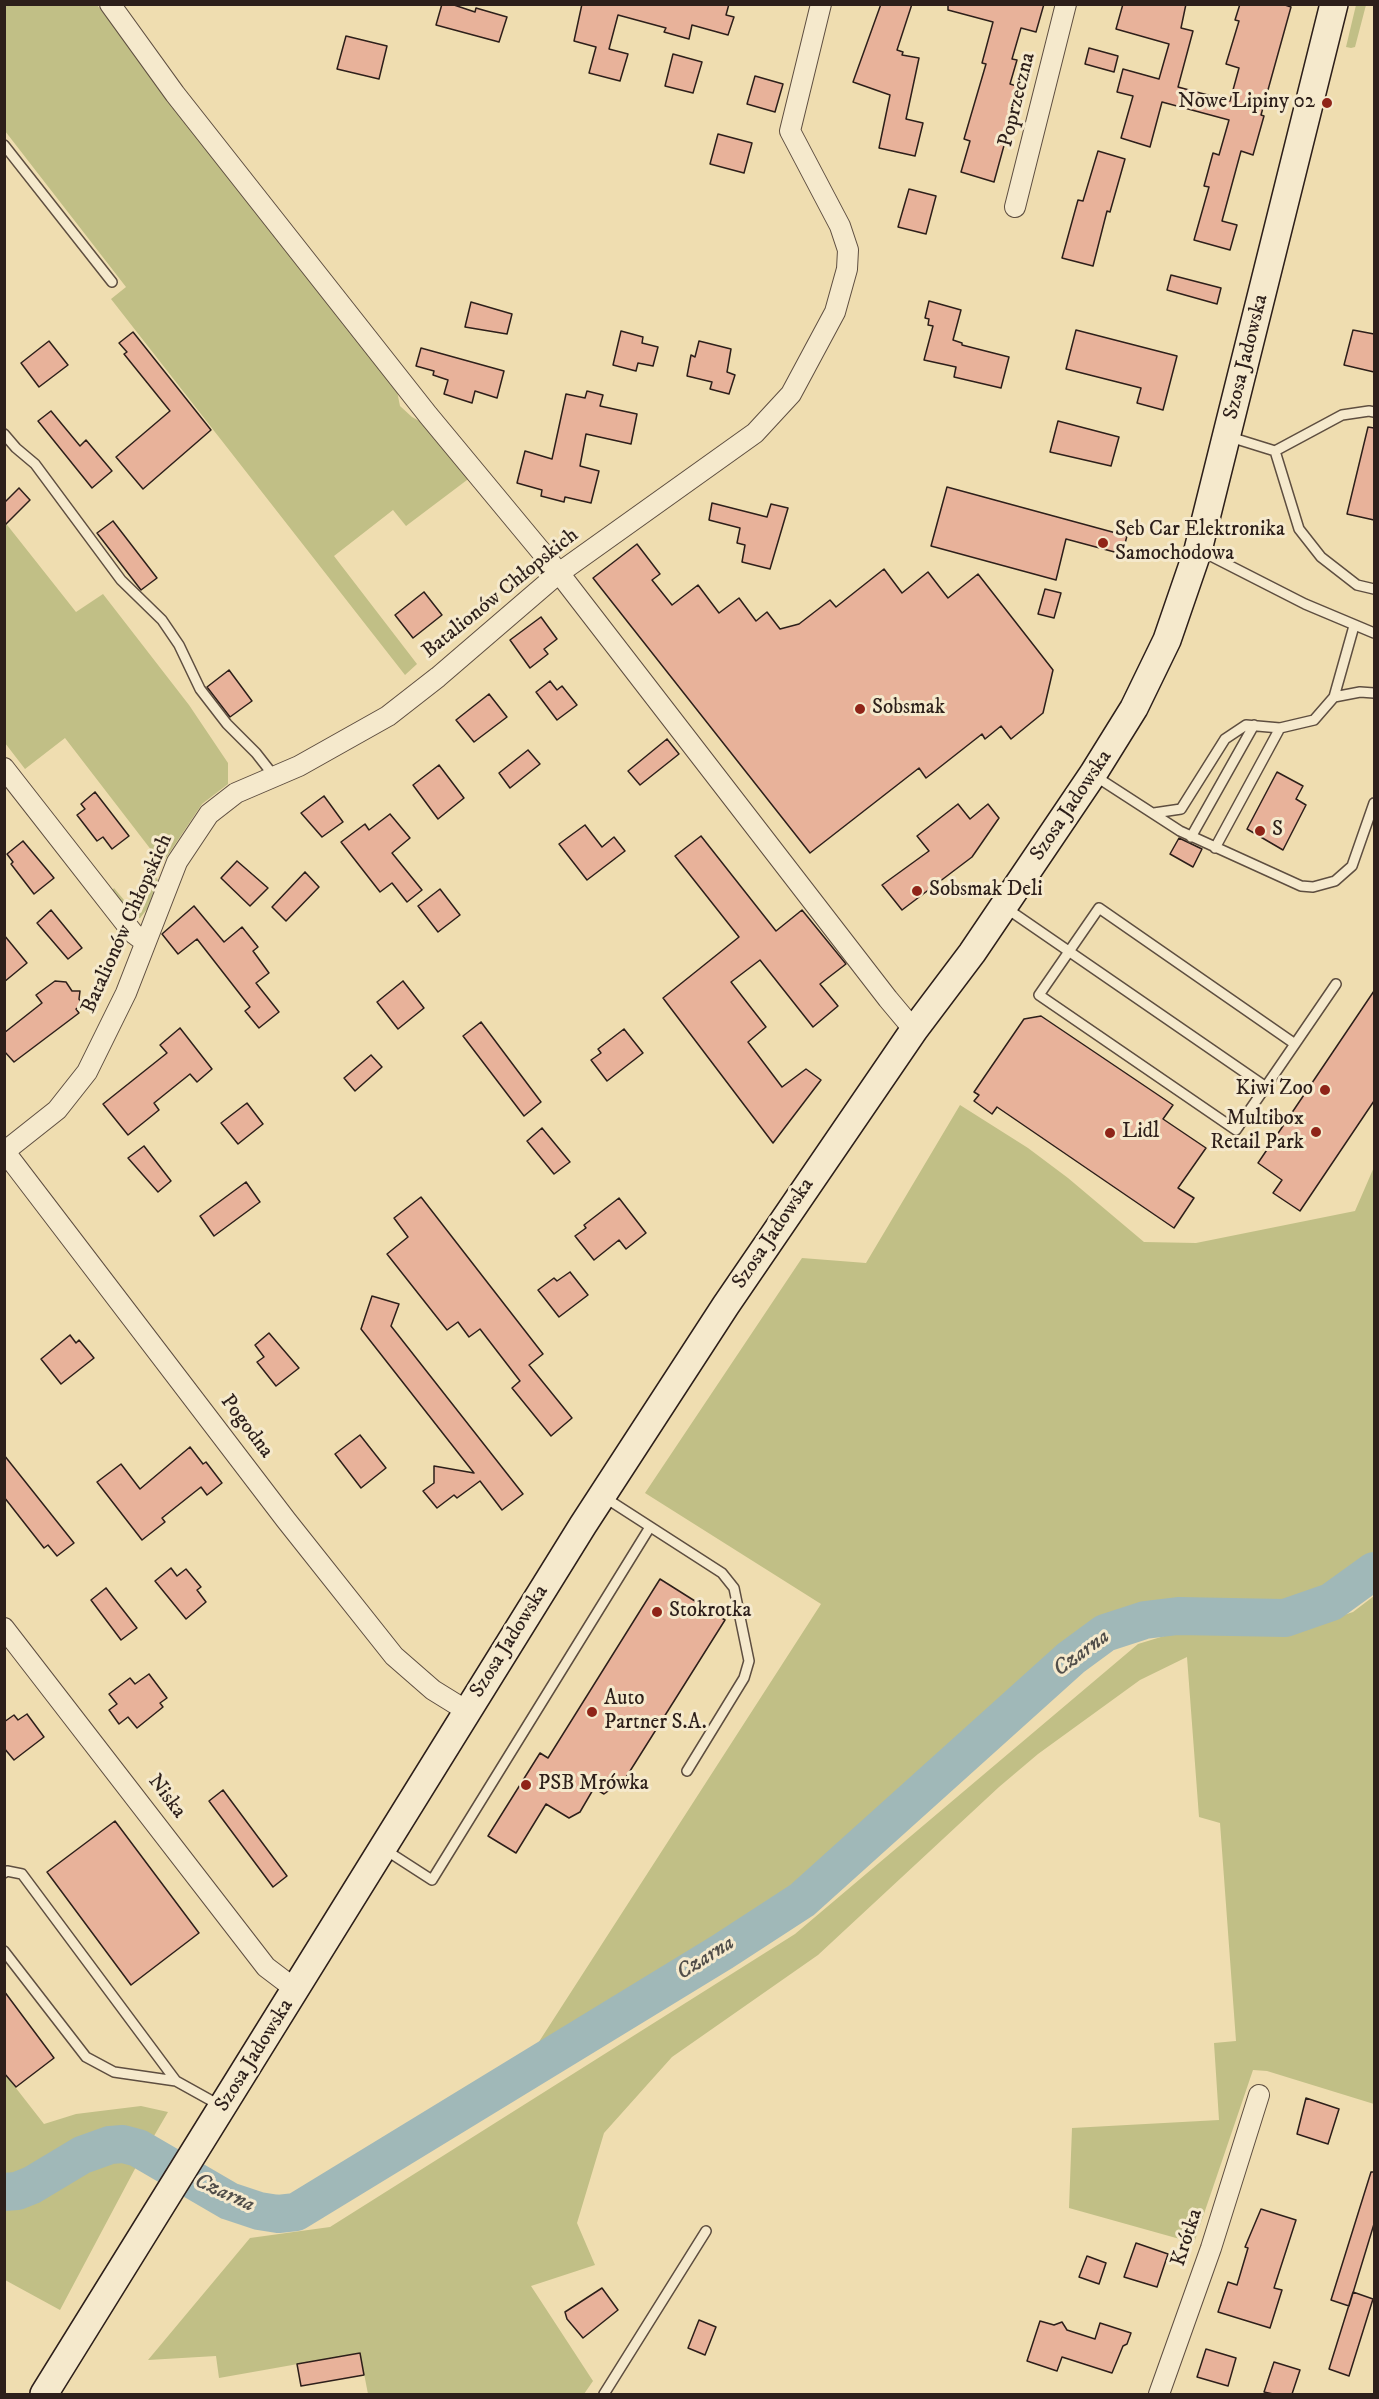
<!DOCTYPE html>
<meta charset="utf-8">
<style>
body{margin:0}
#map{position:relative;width:1379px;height:2399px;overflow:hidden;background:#efddb0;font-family:"IM FELL DW Pica",serif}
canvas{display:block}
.frame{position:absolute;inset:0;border:6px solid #2d1f1a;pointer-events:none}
</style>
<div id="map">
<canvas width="1379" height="2399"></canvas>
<div class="frame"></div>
</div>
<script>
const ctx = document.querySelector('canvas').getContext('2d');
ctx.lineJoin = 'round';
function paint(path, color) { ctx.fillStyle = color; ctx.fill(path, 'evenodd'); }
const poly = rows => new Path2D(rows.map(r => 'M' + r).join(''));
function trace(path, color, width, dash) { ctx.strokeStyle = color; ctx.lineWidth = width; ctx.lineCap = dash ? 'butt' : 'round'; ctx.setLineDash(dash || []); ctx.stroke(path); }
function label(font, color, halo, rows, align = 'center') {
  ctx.font = font + ' "IM FELL DW Pica",serif'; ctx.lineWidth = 6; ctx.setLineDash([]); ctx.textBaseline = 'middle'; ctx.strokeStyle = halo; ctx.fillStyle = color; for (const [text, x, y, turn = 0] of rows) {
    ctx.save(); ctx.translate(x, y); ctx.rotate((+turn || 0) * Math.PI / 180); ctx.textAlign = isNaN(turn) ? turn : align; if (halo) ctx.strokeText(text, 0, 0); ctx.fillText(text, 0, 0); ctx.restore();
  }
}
paint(poly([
 [5,5,97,5,375,356,397,391,400,406,412,417,421,422,471,477,406,526,393,510,334,556,417,664,405,675,111,299,126,287,5,131],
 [1356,5,1366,5,1355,47,1351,48,1346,47],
 [4,521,76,612,103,594,189,705,228,763,228,784,202,804,162,864,65,738,25,769,5,743],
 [149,869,158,880,148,908,140,918,136,918,132,916,111,892,114,888,124,900,134,899],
 [960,1105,1028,1148,1068,1178,1144,1242,1196,1243,1355,1211,1374,1167,1374,1555,1325,1591,1289,1604,1188,1601,1146,1608,1103,1623,1065,1649,795,1892,524,2065,821,1604,645,1493,802,1258,866,1263],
 [1374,1596,1374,2104,1267,2071,1253,2070,1194,2243,1069,2208,1072,2128,1219,2120,1214,2043,1236,2041,1220,1823,1199,1817,1187,1657,1140,1680,1038,1754,999,1787,818,1955,672,2057,604,2133,577,2223,595,2265,531,2286,593,2381,584,2394,368,2394,360,2353,219,2378,216,2356,148,2360,250,2238,330,2227,795,1934,1138,1644,1187,1629,1307,1627,1353,1612],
 [5,2074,44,2124,76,2114,141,2106,168,2112,137,2165,60,2310,5,2280]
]), '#c1bf86');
trace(poly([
 [4,2192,17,2191,32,2185,82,2155,110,2145,123,2144,138,2148,229,2201,259,2211,278,2214,296,2212,722,1952,802,1900,1071,1658,1105,1633,1145,1620,1178,1616,1285,1618,1331,1602,1374,1571]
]), '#a0b8b8', 38);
const building = poly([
 [442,4,451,4,475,12,476,8,507,17,499,42,436,25,442,4],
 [582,4,729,4,726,15,734,17,728,35,692,25,689,39,664,32,666,28,618,15,609,49,628,54,620,81,589,73,596,47,574,41,582,4],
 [881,4,912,4,897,50,903,52,902,55,919,58,906,119,923,123,915,156,879,148,890,95,853,82,881,4],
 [948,4,1044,4,1036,32,1021,28,1012,59,1017,60,1010,84,1020,87,994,182,961,172,970,141,964,139,986,64,982,63,993,22,948,10,948,4],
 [1123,4,1186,4,1181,28,1193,31,1178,87,1230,101,1239,68,1226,64,1239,21,1235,20,1240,4,1282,4,1291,7,1261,115,1264,116,1253,155,1241,151,1222,221,1237,225,1230,250,1194,240,1209,187,1204,186,1213,153,1219,155,1229,120,1162,102,1150,147,1121,138,1133,96,1117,92,1123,69,1159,79,1169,44,1116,29,1123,4],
 [346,36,387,46,379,79,337,69,346,36],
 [1089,48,1118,56,1114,72,1085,64,1089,48],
 [673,54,702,62,693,93,665,86,673,54],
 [755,76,783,84,775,112,747,104,755,76],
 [718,134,752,143,744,173,710,164,718,134],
 [1098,151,1125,159,1110,212,1107,211,1093,266,1062,258,1078,200,1083,201,1098,151],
 [909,189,936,196,926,234,898,227,909,189],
 [1171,275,1221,288,1217,304,1167,290,1171,275],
 [929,301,961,310,953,340,962,343,962,345,1009,357,1001,388,954,377,956,367,924,360,933,326,928,325,929,319,925,318,929,301],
 [471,302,512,314,507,334,465,327,471,302],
 [1076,330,1177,356,1163,410,1137,403,1141,388,1066,369,1076,330],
 [1353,330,1374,334,1374,372,1344,365,1353,330],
 [621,331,643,337,642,343,658,347,653,366,638,363,636,371,613,365,621,331],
 [133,332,211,430,143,489,116,457,170,411,124,354,127,352,119,343,133,332],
 [49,341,68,365,39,387,21,363,49,341],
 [699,341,731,349,727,372,735,375,729,394,710,389,712,382,687,376,691,355,695,357,699,341],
 [421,348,504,371,497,398,475,391,472,403,444,394,448,380,433,375,434,371,416,366,421,348],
 [587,391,603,395,600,406,637,414,631,444,586,434,580,466,599,471,591,503,565,497,564,502,541,496,542,490,517,483,525,451,552,459,566,394,585,398,587,391],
 [51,411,80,446,86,440,112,471,92,488,38,421,51,411],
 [1058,421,1119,437,1111,466,1050,452,1058,421],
 [1368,427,1374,428,1374,520,1347,514,1368,427],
 [947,487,1127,536,1122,554,1066,539,1056,580,931,546,947,487],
 [19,488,30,500,4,526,4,503,19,488],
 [712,503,767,517,771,504,788,508,770,569,742,562,745,545,737,543,740,528,709,520,712,503],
 [113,521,157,578,141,590,97,533,113,521],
 [637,544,660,574,652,580,672,605,698,585,719,613,739,598,756,621,767,612,780,629,799,624,830,600,836,607,884,569,902,593,928,572,948,598,978,574,1053,670,1043,713,1011,739,1001,726,985,739,982,734,926,778,919,768,810,853,593,578,637,544],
 [1045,589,1061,593,1054,618,1038,614,1045,589],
 [424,592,442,615,413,638,395,615,424,592],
 [541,617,557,639,544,649,548,654,530,668,510,640,541,617],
 [229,670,252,701,230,717,207,687,229,670],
 [550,681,557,690,562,686,577,705,557,720,536,692,550,681],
 [489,694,507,717,474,742,456,720,489,694],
 [667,739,679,754,640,785,628,771,667,739],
 [528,750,540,764,510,788,499,773,528,750],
 [439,765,464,798,438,819,413,785,439,765],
 [1277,772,1303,786,1296,799,1306,805,1283,850,1247,829,1277,772],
 [95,792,129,836,112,849,103,837,97,841,77,815,85,809,81,804,95,792],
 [324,796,343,822,322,837,301,813,324,796],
 [958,804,970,819,988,804,999,818,972,857,902,910,882,885,929,851,917,836,958,804],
 [390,814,410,838,392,853,422,890,407,902,392,883,380,892,341,842,365,824,369,830,390,814],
 [585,825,602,847,614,837,625,851,587,880,559,844,585,825],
 [701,836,776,931,802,910,846,964,820,984,838,1006,813,1027,760,960,731,982,766,1027,748,1042,782,1087,806,1069,821,1080,773,1143,663,998,739,937,675,856,701,836],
 [1179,838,1202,849,1193,867,1170,854,1179,838],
 [23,841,54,878,34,894,11,864,13,862,7,854,23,841],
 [237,861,268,888,250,906,221,878,237,861],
 [305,872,319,887,286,921,272,907,305,872],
 [440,889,460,915,438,932,418,906,440,889],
 [194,906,224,942,242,927,258,947,253,951,269,973,256,983,279,1012,259,1028,245,1011,250,1007,197,939,178,954,162,934,194,906],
 [51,910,82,948,68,959,37,923,51,910],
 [4,935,27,963,4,982,4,935],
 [55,981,66,982,72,991,80,991,79,999,82,1004,76,1009,79,1013,14,1062,4,1051,4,1033,42,1003,36,995,55,981],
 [403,981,424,1008,398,1029,377,1002,403,981],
 [1374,991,1374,1101,1300,1211,1273,1193,1282,1180,1258,1163,1374,991],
 [1041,1016,1173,1105,1163,1119,1206,1148,1178,1188,1194,1198,1174,1228,997,1107,992,1114,974,1101,979,1095,974,1092,1024,1019,1041,1016],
 [481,1022,541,1102,524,1116,463,1036,481,1022],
 [180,1028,212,1069,197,1082,190,1074,154,1103,159,1110,128,1135,103,1104,167,1053,160,1045,180,1028],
 [624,1029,643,1053,607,1081,591,1060,601,1053,598,1049,624,1029],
 [371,1055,382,1067,355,1091,344,1078,371,1055],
 [247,1103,263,1124,238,1144,221,1123,247,1103],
 [542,1128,570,1162,554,1174,527,1141,542,1128],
 [144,1146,171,1181,158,1192,128,1158,144,1146],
 [246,1182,260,1202,214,1236,200,1216,246,1182],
 [421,1197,543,1354,529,1365,572,1418,551,1436,512,1388,520,1381,480,1329,469,1337,458,1322,447,1330,387,1254,408,1237,394,1218,421,1197],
 [619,1198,646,1233,626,1249,619,1240,594,1260,575,1236,586,1228,584,1225,619,1198],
 [570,1272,588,1295,559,1317,538,1290,554,1278,557,1281,570,1272],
 [372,1296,399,1304,391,1326,523,1494,502,1510,480,1481,457,1498,454,1495,437,1508,423,1491,434,1483,434,1466,474,1473,361,1329,372,1296],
 [269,1333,299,1368,276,1386,257,1362,264,1357,255,1345,269,1333],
 [70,1335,76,1343,79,1340,94,1358,61,1384,41,1359,70,1335],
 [360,1435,386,1468,361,1488,335,1454,360,1435],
 [190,1447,203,1464,206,1462,222,1483,207,1495,201,1487,162,1518,165,1522,142,1540,97,1482,121,1464,140,1489,190,1447],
 [4,1455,74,1543,57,1556,48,1545,44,1548,4,1497,4,1455],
 [171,1568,177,1576,186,1569,201,1587,197,1590,206,1602,186,1619,155,1581,171,1568],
 [660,1579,725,1620,625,1779,604,1794,594,1788,580,1812,569,1818,546,1804,516,1853,488,1836,540,1753,548,1758,660,1579],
 [106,1588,137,1628,121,1640,91,1600,106,1588],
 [149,1674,167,1698,160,1703,163,1707,137,1728,128,1717,119,1724,109,1710,117,1704,109,1694,130,1678,135,1684,149,1674],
 [27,1714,44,1737,14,1760,4,1748,4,1722,14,1715,18,1720,27,1714],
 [223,1790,287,1876,273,1887,209,1801,223,1790],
 [115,1821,199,1933,131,1985,47,1872,115,1821],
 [4,1991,54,2058,16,2087,4,2073,4,1991],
 [1306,2098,1339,2109,1328,2144,1297,2134,1306,2098],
 [1371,2172,1374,2172,1374,2224,1349,2306,1331,2300,1371,2172],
 [1261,2209,1296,2220,1274,2288,1282,2290,1270,2328,1218,2312,1228,2282,1237,2285,1248,2248,1245,2247,1261,2209],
 [1136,2243,1168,2254,1157,2287,1124,2277,1136,2243],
 [1087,2256,1106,2263,1099,2284,1079,2277,1087,2256],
 [602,2288,618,2310,583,2338,567,2319,565,2312,602,2288],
 [1353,2292,1373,2299,1349,2376,1329,2369,1353,2292],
 [699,2320,716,2327,705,2355,688,2348,699,2320],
 [1040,2321,1054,2325,1062,2322,1067,2330,1095,2339,1100,2323,1131,2333,1127,2344,1123,2346,1112,2373,1062,2357,1057,2371,1027,2361,1040,2321],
 [1206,2349,1236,2358,1228,2386,1197,2377,1206,2349],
 [360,2353,364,2375,301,2386,297,2364,360,2353],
 [1274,2362,1300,2370,1292,2394,1273,2394,1264,2392,1274,2362]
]);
paint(building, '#e8b29a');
trace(building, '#2d1f1a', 1.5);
const lane = poly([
 [4,145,112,282],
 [4,434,16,448,35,464,121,580,162,620,179,645,200,689,227,724,256,753,274,776],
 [1230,437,1275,451,1342,415,1369,411,1374,412],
 [1275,451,1299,529,1321,557,1357,585,1374,589],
 [1201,551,1305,604,1374,633],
 [1334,697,1360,692,1374,693],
 [1095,776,1180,831,1301,886,1313,887,1335,881,1352,866,1374,803],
 [1154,813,1181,809,1225,739,1246,725,1280,728,1314,720,1334,697,1354,626],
 [1191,837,1254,725],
 [1215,848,1280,728],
 [1006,908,1266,1087],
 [1295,1044,1099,908,1039,995,1236,1130,1295,1044,1336,984],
 [604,1497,722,1573,734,1588,749,1661,744,1678,687,1771],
 [384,1849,432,1880,650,1527],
 [4,1873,7,1871,22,1874,176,2081,221,2106],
 [4,1951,86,2057,114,2072,176,2081],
 [604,2394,706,2231]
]);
const street = poly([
 [110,4,175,94,428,415,559,573,888,999,914,1030],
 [1015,207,1066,4],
 [4,768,133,933,145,942],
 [4,1152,57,1110,87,1072,126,993,177,862,209,814,236,793,299,766,388,716,438,677,559,573,755,433,791,394,835,312,847,269,848,250,840,226,790,131,821,4],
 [5,1152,286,1520,394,1656,433,1690,467,1711],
 [4,1628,266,1967,295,1989],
 [1159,2394,1211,2248,1259,2095]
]);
const secondary = poly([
 [44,2394,583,1525,726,1305,914,1030,972,953,1093,774,1134,708,1167,640,1198,550,1334,4]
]);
trace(lane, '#5e4e40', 12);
trace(street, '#5e4e40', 22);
trace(secondary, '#2d1f1a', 30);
trace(lane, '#f5e9cc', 9);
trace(street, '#f5e9cc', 20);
trace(secondary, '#f5e9cc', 27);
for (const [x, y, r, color] of [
 [1327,103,6,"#8f2418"],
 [1103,543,6,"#8f2418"],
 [860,709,6,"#8f2418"],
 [1260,831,6,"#8f2418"],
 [917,891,6,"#8f2418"],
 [1325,1090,6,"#8f2418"],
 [1316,1132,6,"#8f2418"],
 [1110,1133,6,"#8f2418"],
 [657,1612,6,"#8f2418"],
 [592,1712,6,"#8f2418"],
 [526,1785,6,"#8f2418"]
]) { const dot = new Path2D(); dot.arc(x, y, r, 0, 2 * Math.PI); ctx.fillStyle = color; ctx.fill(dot); trace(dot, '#f5e9cc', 2); }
label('21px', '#2d1f1a', '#f5e9cc', [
 ["Poprzeczna",1018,100,-76],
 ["Szosa Jadowska",1247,357,-76],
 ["Batalionów Chłopskich",501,594,-39],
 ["Szosa Jadowska",1072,806,-56],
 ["Batalionów Chłopskich",128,924,-66],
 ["Szosa Jadowska",774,1234,-56],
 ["Pogodna",246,1427,53],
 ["Szosa Jadowska",510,1642,-58],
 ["Niska",166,1797,53],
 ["Szosa Jadowska",255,2056,-58],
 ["Krótka",1188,2238,-72]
]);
label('21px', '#2d1f1a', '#f5e9cc', [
 ["Nowe Lipiny 02",1315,103,"right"],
 ["Seb Car Elektronika",1115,531],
 ["Samochodowa",1115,555],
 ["Sobsmak",872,709],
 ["S",1272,831],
 ["Sobsmak Deli",929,891],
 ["Kiwi Zoo",1313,1090,"right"],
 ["Multibox",1304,1120,"right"],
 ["Retail Park",1304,1144,"right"],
 ["Lidl",1122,1133],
 ["Stokrotka",669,1612],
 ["Auto",604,1700],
 ["Partner S.A.",604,1724],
 ["PSB Mrówka",538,1785]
], 'left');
label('italic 22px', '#504d49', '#f5e9cc', [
 ["Czarna",1082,1654,-36],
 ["Czarna",706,1959,-32],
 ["Czarna",224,2194,25]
]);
</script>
